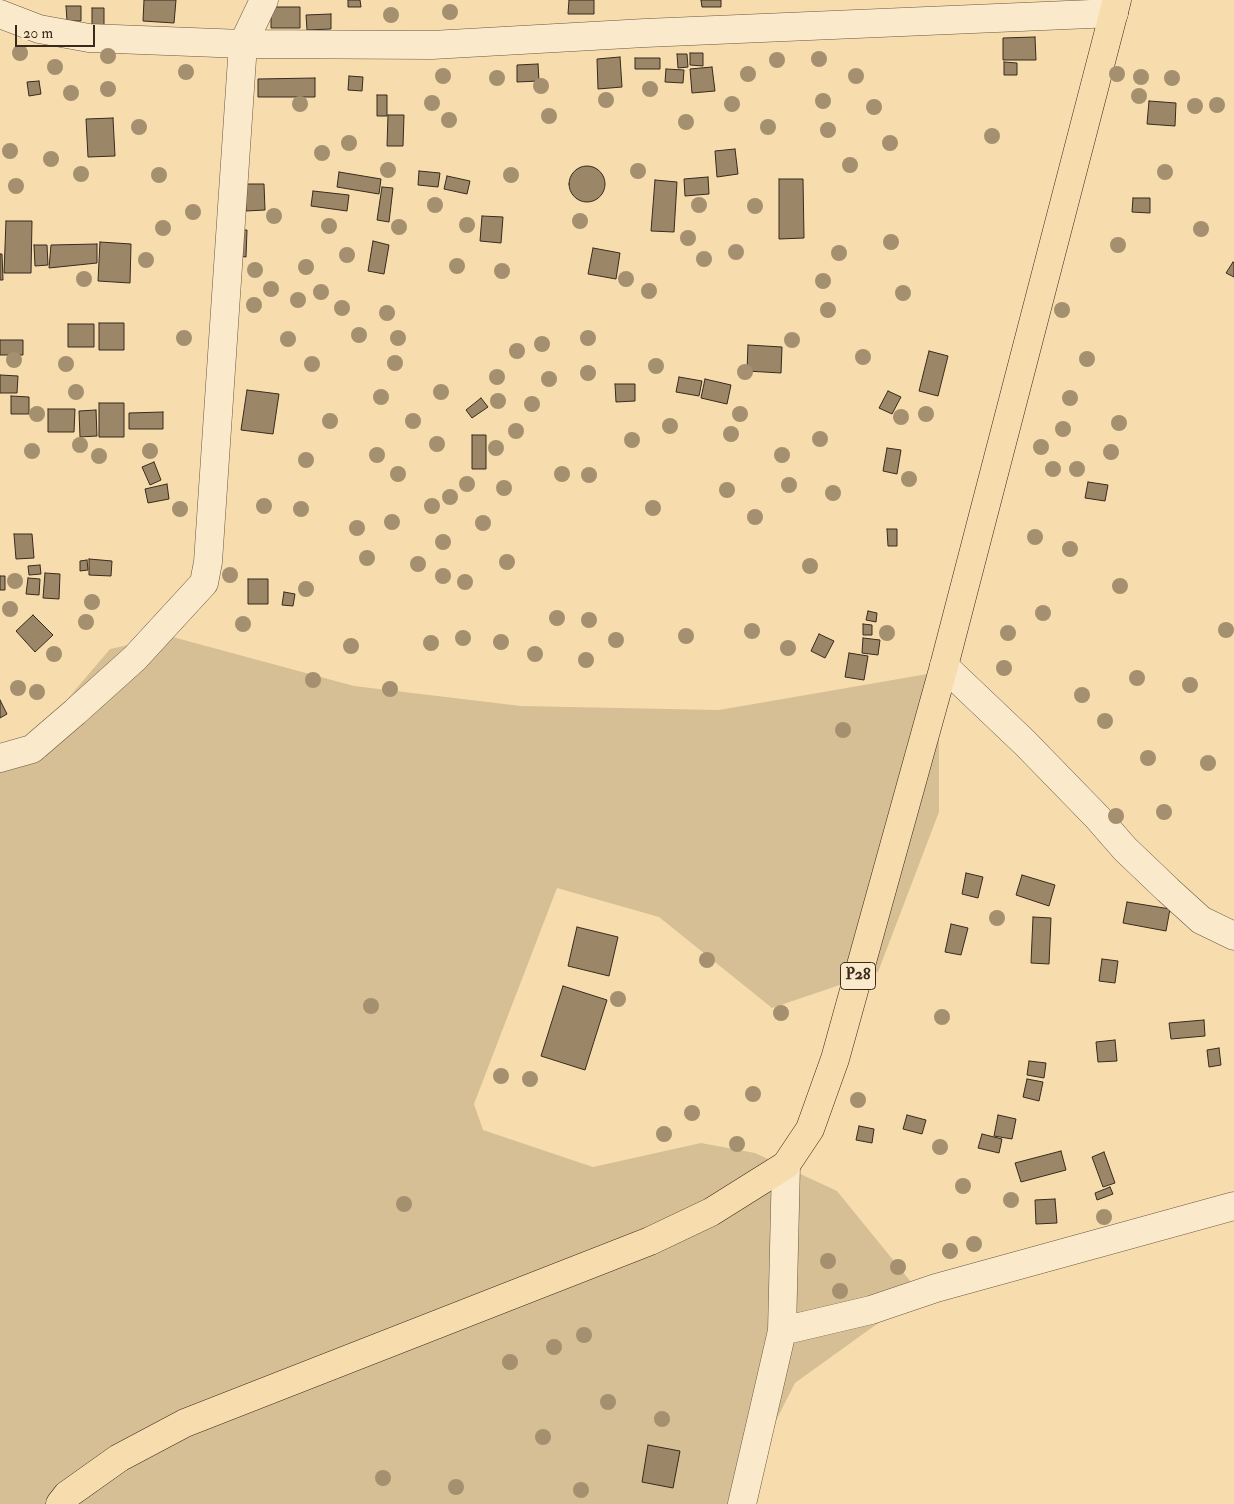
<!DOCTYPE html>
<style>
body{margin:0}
#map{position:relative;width:1234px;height:1504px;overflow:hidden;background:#f7ddae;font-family:"IM FELL Double Pica",serif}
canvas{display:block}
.scale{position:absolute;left:15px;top:25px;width:80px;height:22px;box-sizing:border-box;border:2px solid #382a1d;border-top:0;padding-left:6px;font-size:15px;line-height:18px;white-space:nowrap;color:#382a1d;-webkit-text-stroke:4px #fae9ca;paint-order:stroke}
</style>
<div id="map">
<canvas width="1234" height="1504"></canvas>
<div class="scale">20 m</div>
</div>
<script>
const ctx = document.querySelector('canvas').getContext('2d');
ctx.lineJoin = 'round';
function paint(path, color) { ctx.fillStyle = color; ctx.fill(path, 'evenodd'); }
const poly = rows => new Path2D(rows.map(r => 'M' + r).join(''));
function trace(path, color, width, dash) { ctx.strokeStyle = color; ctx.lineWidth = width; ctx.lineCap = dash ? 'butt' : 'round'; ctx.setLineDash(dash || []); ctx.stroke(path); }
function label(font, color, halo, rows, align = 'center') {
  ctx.font = font + ' "IM FELL Double Pica",serif'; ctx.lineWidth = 4.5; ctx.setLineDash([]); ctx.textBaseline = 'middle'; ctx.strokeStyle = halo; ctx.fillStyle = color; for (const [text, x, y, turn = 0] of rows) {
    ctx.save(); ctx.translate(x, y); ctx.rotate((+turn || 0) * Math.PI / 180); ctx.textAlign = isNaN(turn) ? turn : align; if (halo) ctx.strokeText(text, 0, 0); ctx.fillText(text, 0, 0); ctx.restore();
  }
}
paint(poly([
 [169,636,354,686,521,706,719,710,939,672,939,812,878,972,772,1008,659,917,557,888,474,1104,483,1130,593,1167,701,1143,755,1153,837,1191,920,1293,795,1383,757,1458,741,1504,0,1504,0,752,36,736,110,649]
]), '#d7bf95');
const building = poly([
 [144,0,176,0,174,23,143,21,144,0],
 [348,0,360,0,361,7,348,7,348,0],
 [569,0,594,0,594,14,568,14,569,0],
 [701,0,721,0,721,7,702,7,701,0],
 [66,6,81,6,81,21,67,21,66,6],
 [271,7,300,7,300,28,271,28,271,7],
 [92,8,104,8,104,27,92,27,92,8],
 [331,14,331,29,307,30,306,15,331,14],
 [1035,37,1036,60,1003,60,1003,38,1035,37],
 [690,53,703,53,703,66,690,65,690,53],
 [677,54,687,54,688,67,678,68,677,54],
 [620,57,622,87,598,89,597,59,620,57],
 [635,58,660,58,660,69,635,69,635,58],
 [1004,62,1017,63,1017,75,1004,75,1004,62],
 [538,64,539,81,517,82,517,65,538,64],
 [712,67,715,91,692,93,690,69,712,67],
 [666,69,684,70,683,83,665,82,666,69],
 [349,76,363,77,362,91,348,90,349,76],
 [315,78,315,97,258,97,258,79,315,78],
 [39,81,41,94,29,96,27,82,39,81],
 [377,95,387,95,387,116,377,116,377,95],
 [1149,101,1176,103,1175,126,1147,124,1149,101],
 [388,115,404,115,403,146,387,146,388,115],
 [113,118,115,156,88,157,86,119,113,118],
 [735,149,738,174,717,177,715,151,735,149],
 '569 184a18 18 0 1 1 36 0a18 18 0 1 1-36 0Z',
 [419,171,440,173,438,187,418,185,419,171],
 [339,172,381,179,379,194,337,187,339,172],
 [447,176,470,181,467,194,444,189,447,176],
 [708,177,709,194,685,196,684,179,708,177],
 [779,179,803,179,804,238,779,239,779,179],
 [655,180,677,182,674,232,651,231,655,180],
 [245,184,264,184,265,210,246,211,245,184],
 [382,187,393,188,389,222,377,220,382,187],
 [313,191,349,195,347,211,311,206,313,191],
 [1133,198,1150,198,1150,213,1132,212,1133,198],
 [482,216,503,217,501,243,480,241,482,216],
 [6,221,32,221,31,273,4,273,6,221],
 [239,230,247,230,246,257,238,256,239,230],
 [373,241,389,245,384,274,368,271,373,241],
 [100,242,131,244,130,283,98,281,100,242],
 [97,244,97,263,49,268,51,245,97,244],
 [34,245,47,245,48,265,35,266,34,245],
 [593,248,620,253,616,279,588,274,593,248],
 [0,254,2,254,3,280,0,280,0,254],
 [1233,262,1234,263,1234,277,1226,273,1233,262],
 [99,323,124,323,124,350,99,350,99,323],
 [68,324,94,324,94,347,68,347,68,324],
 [0,340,23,340,23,355,0,355,0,340],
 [748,345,782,347,781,373,747,371,748,345],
 [929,351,948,356,938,396,919,391,929,351],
 [0,375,18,376,17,393,0,393,0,375],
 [679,377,702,381,699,396,676,392,679,377],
 [705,379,731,385,727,404,701,398,705,379],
 [615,384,635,384,635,401,616,402,615,384],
 [247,390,279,394,273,434,241,430,247,390],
 [888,391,901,397,892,414,879,408,888,391],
 [11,396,29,397,29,414,11,414,11,396],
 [481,398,488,407,472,418,466,410,481,398],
 [99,403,124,403,124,437,99,437,99,403],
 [48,409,75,409,74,432,48,432,48,409],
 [96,410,97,436,80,437,79,411,96,410],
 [163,412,163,429,129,429,129,413,163,412],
 [472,435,486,435,486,469,472,469,472,435],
 [887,448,901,450,897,474,883,471,887,448],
 [154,462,161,480,150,485,142,467,154,462],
 [1088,482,1108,485,1105,501,1085,498,1088,482],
 [167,484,169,499,148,503,145,489,167,484],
 [887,529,897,529,897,546,888,546,887,529],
 [14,534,32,534,34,558,16,559,14,534],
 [89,559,112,561,111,576,89,575,89,559],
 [87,560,88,570,80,571,80,561,87,560],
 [40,565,41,574,29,575,28,566,40,565],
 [45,573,60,574,59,599,43,598,45,573],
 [0,576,5,576,5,590,0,590,0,576],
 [28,578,40,579,39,595,26,594,28,578],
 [248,579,268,579,268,604,248,604,248,579],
 [284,592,295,594,293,606,282,605,284,592],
 [868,611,877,613,876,622,866,620,868,611],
 [33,615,53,635,35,652,16,631,33,615],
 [863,624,872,625,872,635,863,635,863,624],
 [819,634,834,641,825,658,811,651,819,634],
 [863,638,880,640,878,655,862,653,863,638],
 [849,653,868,656,864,680,845,677,849,653],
 [0,700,7,714,0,718,0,700],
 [966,873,983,877,978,898,962,894,966,873],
 [1022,875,1055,885,1049,906,1016,895,1022,875],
 [1127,902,1170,909,1166,931,1123,923,1127,902],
 [1033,917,1051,918,1049,964,1031,963,1033,917],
 [951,924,968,928,961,955,945,952,951,924],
 [577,927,618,937,609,976,568,966,577,927],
 [1102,959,1118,961,1115,983,1099,981,1102,959],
 [563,986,607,1000,585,1070,541,1056,563,986],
 [1204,1020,1205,1036,1171,1039,1169,1023,1204,1020],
 [1115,1040,1117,1061,1098,1062,1096,1042,1115,1040],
 [1219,1048,1221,1065,1209,1067,1207,1050,1219,1048],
 [1029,1061,1046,1063,1044,1078,1027,1075,1029,1061],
 [1027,1079,1043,1082,1039,1101,1023,1097,1027,1079],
 [907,1115,926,1120,922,1134,903,1129,907,1115],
 [998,1115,1016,1119,1012,1139,994,1136,998,1115],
 [859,1126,874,1129,872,1143,856,1140,859,1126],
 [982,1134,1002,1139,999,1153,978,1148,982,1134],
 [1061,1151,1066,1170,1021,1182,1015,1163,1061,1151],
 [1104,1152,1115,1183,1103,1187,1092,1157,1104,1152],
 [1110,1187,1113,1194,1097,1200,1095,1193,1110,1187],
 [1055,1199,1057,1223,1036,1224,1035,1200,1055,1199],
 [648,1445,680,1451,673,1488,642,1482,648,1445]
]);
paint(building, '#9b8768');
trace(building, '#382a1d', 1);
const minor = poly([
 [0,14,39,29,89,38,243,44,432,45,645,33,1114,13],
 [944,666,1025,743,1098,818,1125,849,1168,890,1201,920,1234,936],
 [0,758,32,749,75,712,135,658,204,583,208,562,243,44,264,0],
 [782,1331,871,1310,936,1288,1234,1206],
 [742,1504,782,1331,786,1165]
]);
const major = poly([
 [60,1504,67,1495,119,1458,185,1423,650,1241,711,1212,786,1165,810,1129,835,1059,944,666,1117,0]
]);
trace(minor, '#685741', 29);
trace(major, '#382a1d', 29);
trace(minor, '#fae9ca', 28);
trace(major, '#f7ddae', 28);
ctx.fillStyle = '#a48f6f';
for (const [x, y] of [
 [450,12],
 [391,15],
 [20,53],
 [108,56],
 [819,59],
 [777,60],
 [55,67],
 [186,72],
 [748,74],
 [1117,74],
 [443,76],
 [856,76],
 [1141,77],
 [497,78],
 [1172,78],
 [541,86],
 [108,89],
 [650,89],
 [71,93],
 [1139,96],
 [606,100],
 [823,101],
 [432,103],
 [300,104],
 [732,104],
 [1217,105],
 [1195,106],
 [874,107],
 [549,116],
 [449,120],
 [686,122],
 [139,127],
 [768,127],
 [828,130],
 [992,136],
 [349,143],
 [890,143],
 [10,151],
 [322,153],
 [51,159],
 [850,165],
 [388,170],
 [638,171],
 [1165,172],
 [81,174],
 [159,175],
 [511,175],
 [16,186],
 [435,205],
 [699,205],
 [755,206],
 [193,212],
 [274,216],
 [580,221],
 [467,225],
 [329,226],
 [399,227],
 [163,228],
 [1201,229],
 [688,238],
 [891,242],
 [1118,245],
 [736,252],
 [839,253],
 [347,255],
 [704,259],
 [146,260],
 [457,266],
 [306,267],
 [255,270],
 [502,271],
 [84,279],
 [626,279],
 [823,281],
 [271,289],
 [649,291],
 [321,292],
 [903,293],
 [298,300],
 [254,305],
 [342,308],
 [828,310],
 [1062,310],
 [387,313],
 [359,335],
 [184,338],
 [398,338],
 [588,338],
 [288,339],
 [792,340],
 [542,344],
 [517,351],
 [863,357],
 [1087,359],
 [14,360],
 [395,363],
 [66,364],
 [312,364],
 [656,366],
 [745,372],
 [588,373],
 [497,377],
 [549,379],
 [76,392],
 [441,392],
 [381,397],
 [1070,398],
 [498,401],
 [532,404],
 [37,414],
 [740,414],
 [926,414],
 [901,417],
 [330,421],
 [413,421],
 [1119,423],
 [670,426],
 [1063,429],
 [516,431],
 [731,434],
 [820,439],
 [632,440],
 [437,444],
 [80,445],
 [1041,447],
 [496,448],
 [32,451],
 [150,451],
 [1111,452],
 [377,455],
 [782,455],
 [99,456],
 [306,460],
 [1053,469],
 [1077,469],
 [398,474],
 [562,474],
 [589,475],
 [909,479],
 [467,484],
 [789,485],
 [504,488],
 [727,490],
 [833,493],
 [450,497],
 [264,506],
 [432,506],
 [653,508],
 [180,509],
 [301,509],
 [755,517],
 [392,522],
 [483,523],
 [357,528],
 [1035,537],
 [443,542],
 [1070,549],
 [367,558],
 [507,562],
 [418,564],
 [810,566],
 [230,575],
 [443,576],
 [15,581],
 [465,582],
 [1120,586],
 [306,589],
 [92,602],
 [10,609],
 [1043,613],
 [557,618],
 [589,620],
 [86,622],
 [243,624],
 [1226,630],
 [752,631],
 [887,633],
 [1008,633],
 [686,636],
 [463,638],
 [616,640],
 [501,642],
 [431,643],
 [351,646],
 [788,648],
 [54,654],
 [535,654],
 [586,660],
 [1004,668],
 [1137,678],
 [313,680],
 [1190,685],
 [18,688],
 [390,689],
 [37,692],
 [1082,695],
 [1105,721],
 [843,730],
 [1148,758],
 [1208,763],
 [1164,812],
 [1116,816],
 [997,918],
 [707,960],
 [618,999],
 [371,1006],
 [781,1013],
 [942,1017],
 [501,1076],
 [530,1079],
 [753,1094],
 [858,1100],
 [692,1113],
 [664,1134],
 [737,1144],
 [940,1147],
 [963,1186],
 [1011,1200],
 [404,1204],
 [1104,1217],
 [974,1244],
 [950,1251],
 [828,1261],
 [898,1267],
 [840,1291],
 [584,1335],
 [554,1347],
 [510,1362],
 [608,1402],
 [662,1419],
 [543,1437],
 [383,1478],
 [456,1487],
 [581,1490]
]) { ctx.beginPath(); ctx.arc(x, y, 8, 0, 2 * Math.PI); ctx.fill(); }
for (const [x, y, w] of [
 [858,976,35]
]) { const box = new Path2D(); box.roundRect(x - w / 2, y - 13.5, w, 27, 4); ctx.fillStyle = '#fae9ca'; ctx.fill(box); trace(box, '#382a1d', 1); }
label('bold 16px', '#382a1d', null, [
 ["P28",858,976]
]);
</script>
